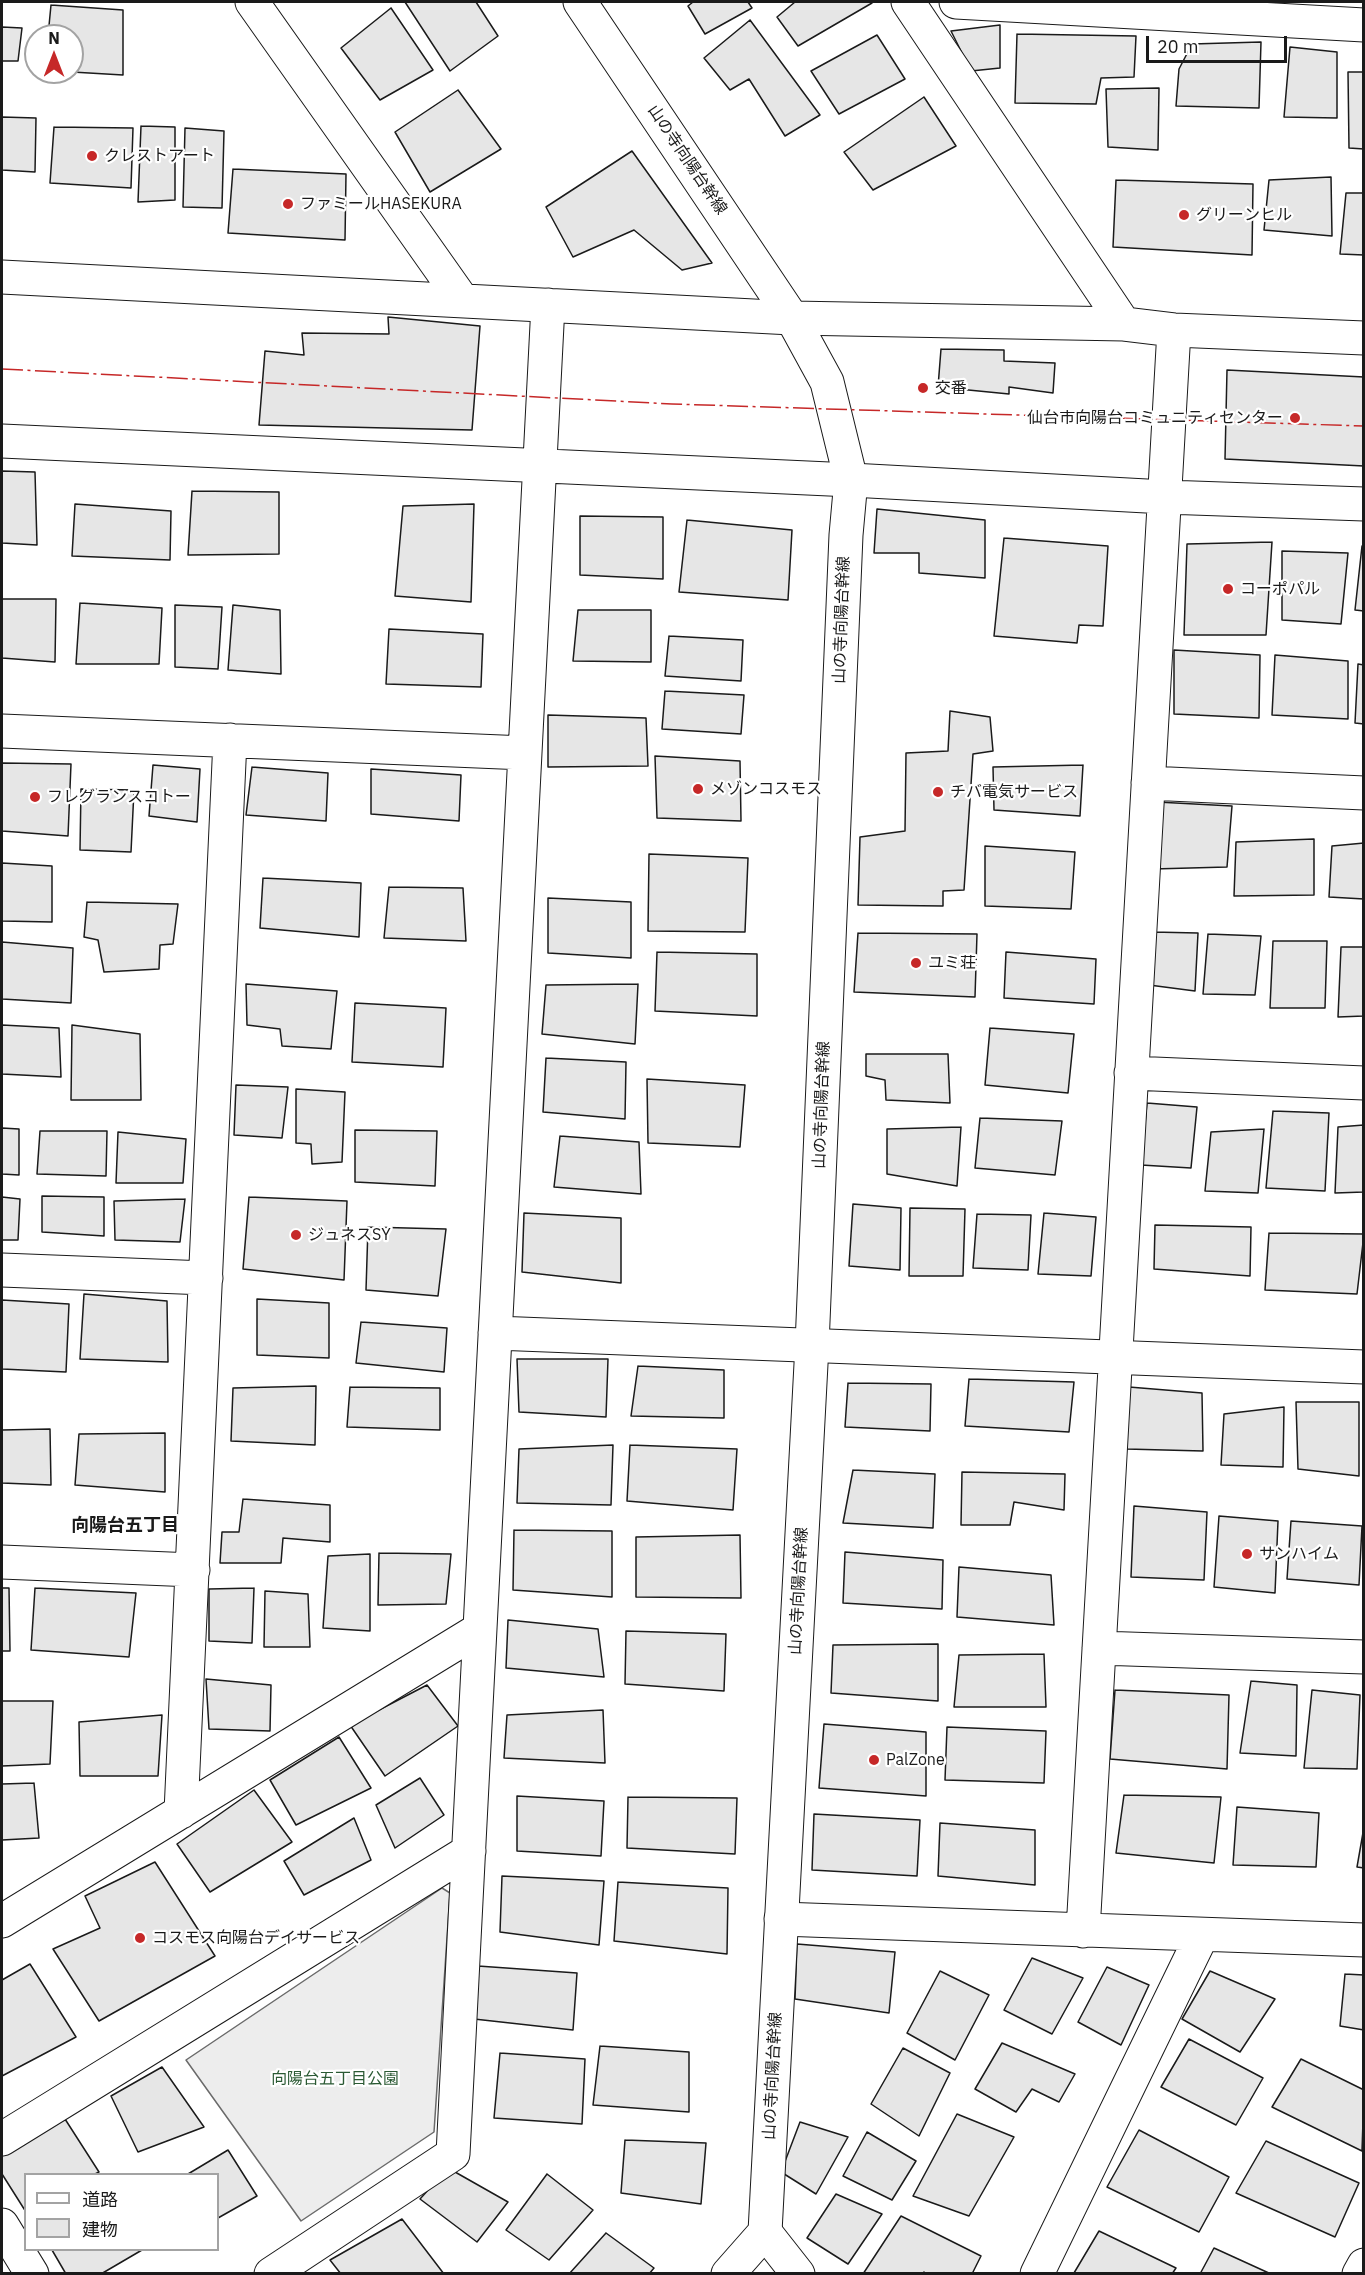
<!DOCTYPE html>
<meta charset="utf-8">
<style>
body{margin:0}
#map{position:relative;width:1365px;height:2275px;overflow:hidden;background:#fff;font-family:"IBM Plex Sans","Noto Sans JP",sans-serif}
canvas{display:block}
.frame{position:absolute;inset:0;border:3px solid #1a1a1a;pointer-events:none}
.legend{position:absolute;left:24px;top:2173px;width:195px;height:78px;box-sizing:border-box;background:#fff;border:2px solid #a3a3a3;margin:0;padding:8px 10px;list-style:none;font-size:18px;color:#1a1a1a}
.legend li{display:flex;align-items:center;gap:12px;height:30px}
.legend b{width:30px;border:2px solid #a3a3a3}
.north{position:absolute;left:24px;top:24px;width:60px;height:60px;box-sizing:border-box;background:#fff;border:2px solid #a3a3a3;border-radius:50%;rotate:0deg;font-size:16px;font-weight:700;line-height:24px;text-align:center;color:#1a1a1a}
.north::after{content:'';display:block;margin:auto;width:21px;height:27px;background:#c62828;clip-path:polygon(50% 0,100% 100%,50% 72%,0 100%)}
.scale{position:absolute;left:1146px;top:36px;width:141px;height:27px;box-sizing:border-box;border:3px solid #1a1a1a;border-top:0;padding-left:8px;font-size:18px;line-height:21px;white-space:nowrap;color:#1a1a1a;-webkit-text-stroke:4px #fff;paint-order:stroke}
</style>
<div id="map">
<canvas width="1365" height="2275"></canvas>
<div class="frame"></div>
<ul class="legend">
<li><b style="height:8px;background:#fff"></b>道路</li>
<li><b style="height:16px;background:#e6e6e6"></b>建物</li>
</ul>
<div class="north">N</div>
<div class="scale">20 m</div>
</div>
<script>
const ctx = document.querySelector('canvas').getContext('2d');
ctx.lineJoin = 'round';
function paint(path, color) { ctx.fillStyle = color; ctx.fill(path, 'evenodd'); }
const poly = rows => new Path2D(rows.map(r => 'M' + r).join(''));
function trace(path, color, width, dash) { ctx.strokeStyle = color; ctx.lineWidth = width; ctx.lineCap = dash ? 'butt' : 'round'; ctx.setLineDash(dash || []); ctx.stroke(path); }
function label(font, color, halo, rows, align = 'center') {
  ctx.font = font + ' "IBM Plex Sans","Noto Sans JP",sans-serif'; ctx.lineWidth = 4.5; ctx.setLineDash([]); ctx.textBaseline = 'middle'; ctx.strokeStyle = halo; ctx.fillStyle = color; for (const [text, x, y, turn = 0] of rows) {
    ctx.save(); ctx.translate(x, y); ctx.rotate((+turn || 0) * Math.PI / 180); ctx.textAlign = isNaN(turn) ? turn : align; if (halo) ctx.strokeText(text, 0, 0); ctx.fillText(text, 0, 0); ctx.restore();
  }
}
const built = poly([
 [442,1888,450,1893,434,2132,301,2221,186,2060,442,1888]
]);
paint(built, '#ededed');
trace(built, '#6a6a6a', 1.5);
const building = poly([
 [405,2,476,2,498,36,450,71,405,2],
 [693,2,748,2,752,8,705,34,688,6,693,2],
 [795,2,871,2,872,3,798,46,777,17,795,2],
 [51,5,123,10,123,75,72,72,72,36,48,36,51,5],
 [391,8,433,70,380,100,341,48,391,8],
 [750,20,820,115,785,136,749,79,730,90,704,58,750,20],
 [1000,25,1000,68,971,71,951,31,1000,25],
 [2,27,22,28,18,61,2,61,2,27],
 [1017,34,1136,36,1134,77,1101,78,1096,104,1015,103,1017,34],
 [877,35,905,79,839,114,811,71,877,35],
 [1261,42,1259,108,1176,106,1179,69,1192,44,1261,42],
 [1290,47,1337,52,1337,118,1284,117,1290,47],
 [1348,72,1364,72,1364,149,1349,148,1348,72],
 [1159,88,1158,150,1108,147,1106,89,1159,88],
 [458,90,501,149,430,192,395,132,458,90],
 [924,97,956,146,873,190,844,152,924,97],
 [2,117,36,118,35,172,2,170,2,117],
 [141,126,175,127,175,200,138,202,141,126],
 [54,127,133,128,131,188,50,183,54,127],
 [185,128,224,131,222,208,183,207,185,128],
 [632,151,712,263,682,270,634,230,573,257,546,207,632,151],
 [233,169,346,174,345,240,228,233,233,169],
 [1331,177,1332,236,1264,230,1269,180,1331,177],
 [1116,180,1253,184,1252,255,1113,247,1116,180],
 [1346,193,1364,193,1364,255,1340,254,1346,193],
 [388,317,480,326,472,430,259,425,265,351,304,355,302,333,389,334,388,317],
 [941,349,1004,350,1004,361,1055,363,1053,393,1009,387,1009,394,938,387,941,349],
 [1227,370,1364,377,1364,466,1225,459,1227,370],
 [2,471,35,472,37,545,2,543,2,471],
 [192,491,279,492,279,554,188,555,192,491],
 [75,504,171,511,170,560,72,556,75,504],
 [474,504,471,602,395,596,403,506,474,504],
 [877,509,985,520,985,578,919,573,919,553,874,553,877,509],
 [580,516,663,517,663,579,580,575,580,516],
 [687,520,792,530,788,600,679,592,687,520],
 [1004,538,1108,546,1103,626,1079,625,1077,643,994,636,1004,538],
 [1272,542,1266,635,1184,635,1187,544,1272,542],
 [1362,546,1364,546,1364,611,1355,610,1362,546],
 [1282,551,1348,553,1341,624,1282,620,1282,551],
 [2,599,56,599,55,662,2,658,2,599],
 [80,603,162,608,159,664,76,664,80,603],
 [175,605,222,607,218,669,175,667,175,605],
 [233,605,280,610,281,674,228,670,233,605],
 [578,610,651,610,651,662,573,661,578,610],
 [389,629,483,634,481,687,386,684,389,629],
 [669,636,743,640,741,681,665,676,669,636],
 [1174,650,1260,655,1259,718,1174,714,1174,650],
 [1275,655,1348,661,1348,719,1272,715,1275,655],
 [1358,664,1364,665,1364,724,1355,723,1358,664],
 [665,691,744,695,741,734,662,729,665,691],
 [950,711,990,717,993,751,973,754,964,890,943,891,943,906,858,905,860,837,905,831,906,753,948,751,950,711],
 [548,715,646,718,648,766,548,767,548,715],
 [655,756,740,761,741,821,657,818,655,756],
 [2,763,71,764,68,836,2,831,2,763],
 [153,765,200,769,197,822,149,816,153,765],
 [1083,765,1080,816,994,810,993,767,1083,765],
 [252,767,328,773,326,821,246,815,252,767],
 [371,769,461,775,459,821,371,814,371,769],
 [81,789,134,790,131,852,80,850,81,789],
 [1157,802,1232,806,1227,867,1153,869,1157,802],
 [1314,839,1314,895,1234,896,1236,842,1314,839],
 [1364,843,1364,899,1329,897,1332,846,1364,843],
 [985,846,1075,852,1071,909,985,906,985,846],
 [649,854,748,858,745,932,648,931,649,854],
 [2,863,52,866,52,922,2,921,2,863],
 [263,878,361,883,359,937,260,928,263,878],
 [389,887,463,888,466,941,384,938,389,887],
 [548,898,631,902,631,958,548,953,548,898],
 [87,902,178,904,173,944,160,945,159,969,104,972,98,940,84,937,87,902],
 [1152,932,1198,933,1195,991,1149,985,1152,932],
 [858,933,977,934,975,997,854,992,858,933],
 [1208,934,1261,936,1255,995,1203,994,1208,934],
 [1273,941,1327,941,1325,1008,1270,1008,1273,941],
 [2,942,73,948,71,1003,2,999,2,942],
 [1341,947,1364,947,1364,1016,1338,1017,1341,947],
 [657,952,757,954,757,1016,655,1011,657,952],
 [1006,952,1096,959,1094,1004,1004,998,1006,952],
 [246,984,337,991,331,1049,282,1046,280,1029,247,1025,246,984],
 [638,984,635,1044,542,1034,546,985,638,984],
 [355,1003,446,1008,443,1067,352,1062,355,1003],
 [2,1025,59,1028,61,1077,2,1074,2,1025],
 [72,1025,140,1034,141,1100,71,1100,72,1025],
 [990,1028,1074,1034,1068,1093,985,1085,990,1028],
 [866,1054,948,1054,950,1103,886,1100,885,1080,866,1076,866,1054],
 [546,1058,626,1062,625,1119,543,1112,546,1058],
 [647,1079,745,1085,740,1147,648,1143,647,1079],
 [236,1085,288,1087,282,1138,234,1135,236,1085],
 [296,1089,345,1092,342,1162,312,1164,311,1144,296,1143,296,1089],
 [1147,1103,1197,1107,1191,1168,1141,1165,1147,1103],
 [1273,1111,1329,1113,1325,1191,1266,1188,1273,1111],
 [980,1118,1062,1121,1055,1175,975,1168,980,1118],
 [1364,1125,1364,1192,1335,1193,1338,1127,1364,1125],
 [961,1127,957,1186,887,1174,887,1129,961,1127],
 [2,1128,19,1129,19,1175,2,1174,2,1128],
 [1264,1129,1258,1193,1205,1191,1211,1132,1264,1129],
 [355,1130,437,1131,435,1186,355,1182,355,1130],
 [40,1131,107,1131,106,1176,37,1174,40,1131],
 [118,1132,186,1139,183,1183,116,1183,118,1132],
 [560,1136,639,1142,641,1194,554,1187,560,1136],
 [42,1196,104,1197,104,1236,42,1232,42,1196],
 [2,1197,20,1199,18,1240,2,1240,2,1197],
 [249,1197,347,1201,344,1280,243,1269,249,1197],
 [185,1199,180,1242,115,1240,114,1201,185,1199],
 [853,1204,901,1208,900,1270,849,1266,853,1204],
 [910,1208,965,1209,963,1276,909,1276,910,1208],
 [524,1213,621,1218,621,1283,522,1272,524,1213],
 [1044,1213,1096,1217,1091,1276,1038,1274,1044,1213],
 [977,1214,1031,1215,1028,1270,973,1268,977,1214],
 [1155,1225,1251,1227,1250,1276,1154,1269,1155,1225],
 [368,1227,446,1229,438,1296,366,1290,368,1227],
 [1269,1233,1364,1234,1357,1294,1265,1290,1269,1233],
 [84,1294,167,1301,168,1362,80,1359,84,1294],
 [257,1299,329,1303,329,1358,257,1355,257,1299],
 [2,1300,69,1304,66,1372,2,1369,2,1300],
 [361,1322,447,1328,444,1372,356,1363,361,1322],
 [517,1359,608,1359,606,1417,519,1412,517,1359],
 [638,1366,724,1370,724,1418,631,1416,638,1366],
 [969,1379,1074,1382,1069,1432,965,1426,969,1379],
 [848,1383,931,1384,930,1431,845,1427,848,1383],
 [316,1386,315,1445,231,1441,233,1388,316,1386],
 [350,1387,440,1388,440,1430,347,1427,350,1387],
 [1129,1387,1202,1393,1203,1451,1126,1449,1129,1387],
 [1296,1402,1359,1402,1359,1476,1298,1469,1296,1402],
 [1284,1407,1283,1467,1221,1465,1224,1414,1284,1407],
 [50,1429,51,1485,2,1483,2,1430,50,1429],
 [165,1433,165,1492,75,1485,79,1434,165,1433],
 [613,1445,611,1505,517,1503,519,1449,613,1445],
 [630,1445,737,1449,733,1510,627,1501,630,1445],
 [853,1470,935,1474,933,1528,843,1523,853,1470],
 [962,1472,1065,1474,1064,1510,1014,1502,1010,1525,961,1525,962,1472],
 [243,1499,330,1505,330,1542,283,1538,281,1563,220,1563,222,1532,239,1532,243,1499],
 [1134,1506,1207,1512,1204,1580,1131,1577,1134,1506],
 [1219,1516,1278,1521,1275,1593,1214,1587,1219,1516],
 [1291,1521,1362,1526,1359,1585,1287,1579,1291,1521],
 [514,1530,612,1531,612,1597,513,1590,514,1530],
 [740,1535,741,1598,636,1597,636,1537,740,1535],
 [845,1552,943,1560,942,1609,843,1603,845,1552],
 [379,1553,451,1554,446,1604,378,1605,379,1553],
 [370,1554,370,1631,323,1628,328,1556,370,1554],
 [959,1567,1051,1575,1054,1625,957,1617,959,1567],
 [2,1588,9,1588,10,1651,2,1651,2,1588],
 [35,1588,136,1593,129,1657,31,1650,35,1588],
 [254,1588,252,1643,209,1641,209,1589,254,1588],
 [265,1591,308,1594,310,1647,264,1647,265,1591],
 [508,1620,598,1629,604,1677,506,1668,508,1620],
 [626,1631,726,1634,724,1691,625,1684,626,1631],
 [938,1644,938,1701,831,1693,833,1645,938,1644],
 [1044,1654,1046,1707,954,1707,959,1655,1044,1654],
 [206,1679,271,1685,270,1731,209,1729,206,1679],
 [1251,1681,1297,1685,1296,1756,1240,1753,1251,1681],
 [427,1685,458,1726,385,1776,350,1725,427,1685],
 [1115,1690,1229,1695,1227,1769,1110,1759,1115,1690],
 [1312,1690,1360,1695,1357,1769,1304,1768,1312,1690],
 [2,1701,53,1701,50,1764,2,1766,2,1701],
 [603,1710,605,1763,504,1758,507,1715,603,1710],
 [162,1715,158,1776,80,1776,79,1722,162,1715],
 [824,1724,926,1732,926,1796,819,1788,824,1724],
 [947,1727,1046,1731,1044,1783,945,1780,947,1727],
 [339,1737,371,1788,296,1825,270,1780,339,1737],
 [420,1778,444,1815,395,1848,376,1805,420,1778],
 [34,1783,39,1838,2,1840,2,1784,34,1783],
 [254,1790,292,1842,210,1892,177,1844,254,1790],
 [1124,1795,1221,1797,1214,1863,1116,1853,1124,1795],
 [517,1796,604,1801,601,1856,517,1851,517,1796],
 [628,1797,737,1798,735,1854,627,1848,628,1797],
 [1237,1807,1319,1813,1316,1867,1233,1865,1237,1807],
 [814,1814,920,1820,917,1876,812,1870,814,1814],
 [354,1818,371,1860,304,1895,284,1861,354,1818],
 [940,1823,1035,1830,1035,1885,938,1876,940,1823],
 [1364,1827,1364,1868,1357,1867,1364,1827],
 [155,1862,215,1956,99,2021,53,1949,100,1928,85,1896,155,1862],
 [502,1876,604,1881,599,1945,500,1932,502,1876],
 [618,1882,728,1888,727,1954,614,1941,618,1882],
 [797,1944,895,1952,889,2013,795,1999,797,1944],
 [1032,1958,1083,1978,1052,2034,1004,2010,1032,1958],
 [30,1964,76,2037,2,2076,2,1980,30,1964],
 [478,1966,577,1973,573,2030,474,2019,478,1966],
 [1107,1967,1149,1985,1121,2045,1078,2022,1107,1967],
 [940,1971,989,1995,955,2060,907,2033,940,1971],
 [1210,1971,1275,1999,1240,2052,1182,2019,1210,1971],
 [1345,1974,1364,1975,1364,2030,1340,2026,1345,1974],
 [1189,2039,1263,2078,1236,2125,1161,2087,1189,2039],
 [1002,2043,1075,2074,1059,2102,1032,2089,1016,2112,975,2089,1002,2043],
 [600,2046,689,2052,689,2112,593,2105,600,2046],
 [903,2048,950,2073,919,2136,871,2104,903,2048],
 [500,2053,585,2059,582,2124,494,2118,500,2053],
 [1301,2059,1364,2090,1362,2151,1272,2107,1301,2059],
 [162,2067,204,2127,138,2152,111,2096,162,2067],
 [957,2114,1014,2137,969,2216,913,2196,957,2114],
 [65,2119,99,2172,95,2174,26,2174,26,2212,2,2174,2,2153,65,2119],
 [800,2122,848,2137,816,2194,781,2172,800,2122],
 [1139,2130,1229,2177,1199,2232,1107,2187,1139,2130],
 [867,2132,916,2161,892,2200,843,2176,867,2132],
 [625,2140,706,2143,701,2204,621,2193,625,2140],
 [1266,2141,1359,2183,1335,2237,1236,2193,1266,2141],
 [228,2150,257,2196,218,2218,218,2174,188,2174,228,2150],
 [448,2168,508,2202,477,2242,420,2199,448,2168],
 [547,2174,593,2210,549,2260,506,2230,547,2174],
 [836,2194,882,2214,848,2264,807,2238,836,2194],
 [901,2216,981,2256,972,2274,927,2274,924,2272,922,2274,863,2274,901,2216],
 [402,2219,444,2274,341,2274,330,2260,402,2219],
 [1099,2231,1176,2268,1172,2274,1074,2273,1099,2231],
 [606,2233,654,2268,649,2274,569,2274,606,2233],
 [1214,2248,1271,2274,1200,2274,1214,2248],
 [52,2250,142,2250,101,2274,66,2274,52,2250]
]);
paint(building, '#e6e6e6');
trace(building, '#1a1a1a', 1.5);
const street = poly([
 [252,2,463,301],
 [908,2,1124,324],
 [956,2,1364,25],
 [2,277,792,318,1124,324,1174,330,1364,338],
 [2,441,851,480,1165,497,1364,504],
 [2,731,525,753],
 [1148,783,1364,793],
 [1131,1073,1364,1083],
 [2,1270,206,1278],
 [495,1333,1364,1367],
 [2,1562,193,1570],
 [1099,1648,1364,1657],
 [181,1812,230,740],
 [781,1919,1364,1940],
 [2,1921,480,1629],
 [1083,1931,1174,330],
 [2,2139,469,1851],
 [2,2225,32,2274],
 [765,2232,798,2274],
 [271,2274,453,2154,548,305],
 [1037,2274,1202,1935],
 [1359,2274,1364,2265]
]);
const secondary = poly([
 [580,2,792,318,827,382,851,480,846,535,812,1345,765,2232,728,2274]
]);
trace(street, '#1a1a1a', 35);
trace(secondary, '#1a1a1a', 35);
trace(street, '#fff', 33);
trace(secondary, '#fff', 33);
trace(poly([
 [2,369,672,404,1364,426]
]), '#c62828', 1.5, [21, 4.5, 3, 4.5]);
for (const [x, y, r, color] of [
 [92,156,6,"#c62828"],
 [288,204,6,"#c62828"],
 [1184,215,6,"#c62828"],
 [923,388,6,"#c62828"],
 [1295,418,6,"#c62828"],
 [1228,589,6,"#c62828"],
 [698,789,6,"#c62828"],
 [938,792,6,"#c62828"],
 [35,797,6,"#c62828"],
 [916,963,6,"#c62828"],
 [296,1235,6,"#c62828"],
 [1247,1554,6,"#c62828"],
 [874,1760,6,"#c62828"],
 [140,1938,6,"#c62828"]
]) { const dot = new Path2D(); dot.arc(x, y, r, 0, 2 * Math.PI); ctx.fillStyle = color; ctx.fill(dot); trace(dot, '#fff', 2); }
label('16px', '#1a1a1a', '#fff', [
 ["クレストアート",104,156],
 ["ファミールHASEKURA",300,204],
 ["グリーンヒル",1196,215],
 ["交番",935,388],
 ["仙台市向陽台コミュニティセンター",1283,418,"right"],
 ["コーポパル",1240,589],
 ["メゾンコスモス",710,789],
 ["チバ電気サービス",950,792],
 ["フレグランスコトー",47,797],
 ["ユミ荘",928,963],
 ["ジュネスSY",308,1235],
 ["サンハイム",1259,1554],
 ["PalZone",886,1760],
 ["コスモス向陽台デイサービス",152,1938]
], 'left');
label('16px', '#1a1a1a', '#fff', [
 ["山の寺向陽台幹線",687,160,56],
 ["山の寺向陽台幹線",842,620,-88],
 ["山の寺向陽台幹線",822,1105,-88],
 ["山の寺向陽台幹線",799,1591,-87],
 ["山の寺向陽台幹線",773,2076,-87]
]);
label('16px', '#2b5a34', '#fff', [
 ["向陽台五丁目公園",335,2079]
]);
label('bold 18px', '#1a1a1a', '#fff', [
 ["向陽台五丁目",125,1526]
]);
</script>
